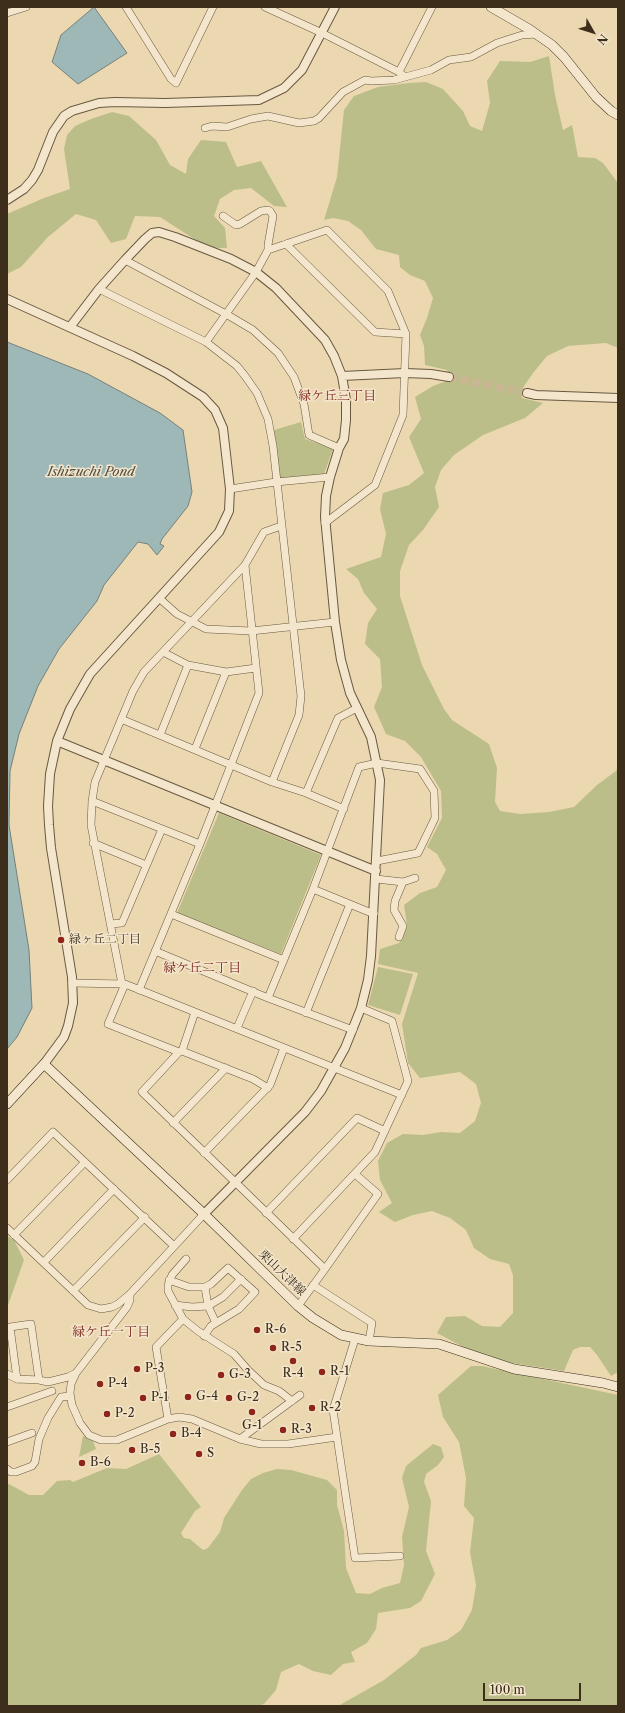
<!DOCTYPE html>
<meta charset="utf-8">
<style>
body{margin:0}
#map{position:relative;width:625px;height:1713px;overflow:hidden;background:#ecd8b0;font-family:"Libre Caslon Text",serif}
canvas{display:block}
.frame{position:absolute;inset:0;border:8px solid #3c2e1b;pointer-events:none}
.north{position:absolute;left:573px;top:12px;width:40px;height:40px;-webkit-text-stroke:3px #f3e6cc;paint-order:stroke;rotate:129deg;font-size:11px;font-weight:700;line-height:16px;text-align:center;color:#3c2e1b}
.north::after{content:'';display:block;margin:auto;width:14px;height:18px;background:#3c2e1b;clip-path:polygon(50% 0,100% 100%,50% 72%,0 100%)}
.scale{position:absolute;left:483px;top:1683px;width:98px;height:18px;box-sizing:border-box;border:2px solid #3c2e1b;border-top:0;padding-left:5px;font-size:12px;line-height:14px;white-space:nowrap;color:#3c2e1b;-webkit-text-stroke:3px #f3e6cc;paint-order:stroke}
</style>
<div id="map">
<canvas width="625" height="1713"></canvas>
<div class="frame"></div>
<div class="north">N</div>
<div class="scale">100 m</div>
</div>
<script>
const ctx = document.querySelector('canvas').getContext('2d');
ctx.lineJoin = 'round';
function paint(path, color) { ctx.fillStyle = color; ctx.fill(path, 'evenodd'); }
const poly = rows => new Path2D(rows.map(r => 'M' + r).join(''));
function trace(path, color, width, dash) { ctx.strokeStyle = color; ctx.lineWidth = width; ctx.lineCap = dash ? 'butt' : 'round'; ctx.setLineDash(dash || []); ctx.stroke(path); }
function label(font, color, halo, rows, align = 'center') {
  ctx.font = font + ' "Libre Caslon Text","Noto Serif JP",serif'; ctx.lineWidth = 3; ctx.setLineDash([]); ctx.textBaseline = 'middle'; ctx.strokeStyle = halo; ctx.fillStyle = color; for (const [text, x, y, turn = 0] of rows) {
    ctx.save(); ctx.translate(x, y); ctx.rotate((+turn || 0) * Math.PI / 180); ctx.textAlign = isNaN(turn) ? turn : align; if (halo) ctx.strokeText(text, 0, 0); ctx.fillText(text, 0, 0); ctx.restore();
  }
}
paint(poly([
 [549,56,555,95,563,130,572,125,578,157,595,158,603,163,618,183,618,348,606,343,568,346,547,356,533,373,522,389,522,398,543,403,525,418,483,435,454,455,441,470,435,487,439,507,423,530,409,545,400,571,400,596,422,665,444,709,452,720,489,744,497,768,495,802,500,811,520,814,549,812,574,807,597,785,616,771,618,766,618,1372,611,1376,597,1355,590,1347,580,1347,573,1350,564,1371,512,1363,483,1355,467,1349,437,1333,446,1317,465,1316,482,1326,500,1327,513,1313,513,1275,509,1264,490,1259,474,1248,466,1230,450,1218,432,1211,413,1215,395,1222,379,1212,392,1203,380,1180,378,1161,387,1143,403,1134,423,1135,441,1132,460,1133,475,1121,481,1103,476,1084,460,1072,420,1078,408,1063,402,1024,418,973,378,964,380,949,399,943,407,925,404,905,420,893,437,887,446,870,437,854,427,847,442,818,441,791,421,757,405,741,386,734,374,707,382,687,380,659,365,644,368,623,377,609,364,593,358,579,346,569,381,557,386,534,380,509,383,493,409,485,424,473,409,437,421,419,415,397,433,386,449,380,447,370,425,365,424,346,420,335,427,318,433,298,425,281,410,275,400,267,399,255,376,249,361,230,348,221,333,218,324,220,337,177,344,110,354,96,378,87,409,83,426,82,443,89,463,111,470,126,482,131,490,103,487,81,500,61,530,62],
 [112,112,129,116,156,140,170,165,186,174,188,159,201,140,226,142,237,167,261,161,287,207,274,206,251,188,234,190,220,199,214,216,225,228,227,248,208,248,160,217,135,216,126,239,111,243,96,220,76,214,48,237,21,267,7,274,7,214,44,198,70,189,64,149,67,135,75,126,91,119],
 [301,422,305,439,333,449,324,474,279,479,274,430],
 [219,813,321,855,281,954,177,913],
 [378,967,413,974,400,1015,368,1005],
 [7,1236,14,1240,24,1260,7,1308],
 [471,1366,482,1366,618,1395,618,1706,338,1706,384,1680,416,1655,421,1648,447,1640,461,1630,472,1610,476,1585,470,1552,474,1518,464,1506,466,1478,459,1442,443,1417,438,1395],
 [83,1436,93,1441,96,1449,79,1457],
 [433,1444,441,1447,444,1457,438,1465,426,1474,424,1482,431,1501,426,1551,435,1574,421,1601,410,1608,378,1613,376,1629,367,1643,351,1652,355,1662,343,1664,331,1675,313,1671,299,1664,281,1672,276,1690,264,1704,258,1706,7,1706,7,1483,29,1495,43,1495,57,1481,70,1480,73,1482,107,1468,126,1469,159,1454,201,1507,195,1511,181,1533,184,1538,190,1539,203,1550,208,1548,220,1532,224,1518,242,1490,251,1479,263,1473,277,1469,291,1470,327,1480,337,1490,337,1505,344,1531,346,1568,356,1593,370,1594,382,1588,400,1583,404,1565,402,1537,409,1507,402,1478,406,1466]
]), '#bbbe88');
const water = poly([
 [94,7,127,53,78,84,52,62,61,35,94,7],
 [7,342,88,374,160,413,183,430,192,492,188,506,162,539,160,544,164,546,157,555,148,544,138,542,104,585,97,601,59,649,38,686,19,734,10,771,9,825,29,950,32,1008,17,1037,7,1049,7,342]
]);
paint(water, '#9eb7b7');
trace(water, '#778079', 1);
trace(poly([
 [449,377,527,393]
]), '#c9b692', 8, [8, 4]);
const minor = poly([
 [126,7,171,79,176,83,213,7],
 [265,7,322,33,399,72,404,76],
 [7,13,26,7],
 [399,72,432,7],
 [205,128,212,126,227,127,251,119,268,116,299,123,314,121,319,118,343,92,365,80,371,81,394,80,431,70,449,60,471,57,497,43,522,35,537,34],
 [223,216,236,225,240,224,261,211,268,210,270,211,273,216,268,245,268,250],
 [286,244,375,332,406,334],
 [125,260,226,314,253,330,278,353,294,377,304,404,309,435,339,448],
 [99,289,206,342,237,366,245,376,257,393,268,419,273,446,301,696,299,715,272,782],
 [206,342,256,272,268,250,327,230,388,291,406,334,403,415,375,485,325,523],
 [230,489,276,482,330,477],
 [159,598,177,614,206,629,251,631,335,622],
 [163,652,188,665,226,672,256,668],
 [121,719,272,782,306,793,344,809],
 [160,735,188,665],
 [195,749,226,672],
 [306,793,338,718,357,708],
 [92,801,200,844],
 [93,843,146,865],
 [376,879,403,882,415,878],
 [313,889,374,914],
 [171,914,284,960],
 [110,924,122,923,162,829],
 [399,937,403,926,394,910,395,901,403,882],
 [155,951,268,998,353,1030],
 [72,983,125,984,402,1095],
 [122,984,91,825,92,801,95,782,133,691,144,672,245,565,264,532,281,526],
 [125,984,108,1024,179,1052,142,1092,325,1269,298,1306],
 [139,990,200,844,259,693,245,565],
 [268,998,313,889,359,767,377,763,420,769,434,791,435,818,418,853,377,861],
 [306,1013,350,904],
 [237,1028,253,991],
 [182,1051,195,1012],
 [179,1052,182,1051,253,1079,268,1088],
 [173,1123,226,1068],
 [204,1153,270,1085,284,1048],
 [7,1180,53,1132,174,1246],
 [266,1213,357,1118,385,1131],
 [7,1228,88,1305,101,1309,112,1307,118,1304,130,1294,204,1214],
 [14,1235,85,1162],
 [293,1239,375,1152,408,1081,392,1021,361,1008],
 [44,1262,114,1189],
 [325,1269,378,1194,355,1174],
 [169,1280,189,1287,205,1287,211,1284,228,1268,255,1292,239,1309,211,1326,204,1336],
 [313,1285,372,1323,369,1341],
 [205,1287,208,1306,216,1323],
 [73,1291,145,1217],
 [130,1294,130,1300,127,1307,76,1373,71,1384,70,1393,72,1405,80,1423,89,1435,101,1440,117,1440,168,1419,179,1417,192,1419,240,1439,261,1444,288,1444,337,1437],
 [175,1305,192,1307,208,1306,223,1297,241,1279],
 [183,1319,168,1291,168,1285,172,1275,186,1259],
 [355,1339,333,1410,355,1558,400,1556],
 [7,1374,17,1379],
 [39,1380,31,1324,10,1327,17,1379,39,1380,48,1382,68,1377,76,1373],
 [7,1407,52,1391],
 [168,1419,156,1347,183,1319,198,1331,234,1354,248,1370,264,1385,279,1391,292,1401],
 [240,1439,300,1395],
 [7,1442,32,1433],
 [7,1469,11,1472,16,1472,32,1466,35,1462,39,1439,48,1418,61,1397,70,1396]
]);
const tertiary = poly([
 [7,200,24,189,32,180,38,170,53,132,64,116,72,111,99,103,115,102,165,103,259,100,284,88,302,70,335,7],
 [7,299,133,356,166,373,203,397,215,410,223,428,230,489,229,511,219,532,90,674,70,709,57,741,50,774,48,806,49,825,51,848,72,977,73,1003,68,1026,64,1037,44,1064],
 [70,327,99,289,125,260,145,239,152,233,159,232,175,237,231,259,256,272,276,288,325,340,334,356,342,376,346,400,346,420,344,439,339,448,330,477,326,496,325,517,335,622,341,660,350,693,371,737,380,780,371,956,368,980,361,1008,345,1048,321,1091,305,1112,204,1214],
 [342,376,405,373,431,374,449,377],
 [527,393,536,395,618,398],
 [57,741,376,871]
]);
const secondary = poly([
 [491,7,529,29,552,45,564,57,596,97,611,111,618,115],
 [7,1104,44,1064,204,1214,298,1306,313,1318,341,1335,369,1341,439,1344,514,1369,603,1383,618,1387]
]);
trace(minor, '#685840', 8);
trace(tertiary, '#685840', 10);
trace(secondary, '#3c2e1b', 10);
trace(minor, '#f3e6cc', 7);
trace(tertiary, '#f3e6cc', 8);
trace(secondary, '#f3e6cc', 9);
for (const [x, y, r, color] of [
 [61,940,4,"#8f2418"],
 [257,1330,4,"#8f2418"],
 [273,1348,4,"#8f2418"],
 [293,1361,4,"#8f2418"],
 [137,1369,4,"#8f2418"],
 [322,1372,4,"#8f2418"],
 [221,1375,4,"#8f2418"],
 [100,1384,4,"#8f2418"],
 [188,1397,4,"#8f2418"],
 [143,1398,4,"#8f2418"],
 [229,1398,4,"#8f2418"],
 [312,1408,4,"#8f2418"],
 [252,1412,4,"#8f2418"],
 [107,1414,4,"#8f2418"],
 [283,1430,4,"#8f2418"],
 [173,1434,4,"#8f2418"],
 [132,1450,4,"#8f2418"],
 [199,1454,4,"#8f2418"],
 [82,1463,4,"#8f2418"]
]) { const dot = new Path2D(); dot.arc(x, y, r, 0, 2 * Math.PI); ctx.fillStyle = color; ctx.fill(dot); trace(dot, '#f3e6cc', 1.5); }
label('12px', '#3c2e1b', '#f3e6cc', [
 ["緑ヶ丘二丁目",69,940],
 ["R-6",265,1330],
 ["R-5",281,1348],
 ["P-3",145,1369],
 ["R-1",330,1372],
 ["R-4",293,1374,"center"],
 ["G-3",229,1375],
 ["P-4",108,1384],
 ["G-4",196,1397],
 ["P-1",151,1398],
 ["G-2",237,1398],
 ["R-2",320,1408],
 ["P-2",115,1414],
 ["G-1",252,1426,"center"],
 ["R-3",291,1430],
 ["B-4",181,1434],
 ["B-5",140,1450],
 ["S",207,1454],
 ["B-6",90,1463]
], 'left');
label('12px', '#3c2e1b', '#f3e6cc', [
 ["栗山大津線",282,1273,44]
]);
label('13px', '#7a1f14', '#f3e6cc', [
 ["緑ケ丘三丁目",337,396],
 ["緑ケ丘二丁目",202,968],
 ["緑ケ丘一丁目",111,1332]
]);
label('italic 13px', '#545042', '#f3e6cc', [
 ["Ishizuchi Pond",91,472]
]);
</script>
